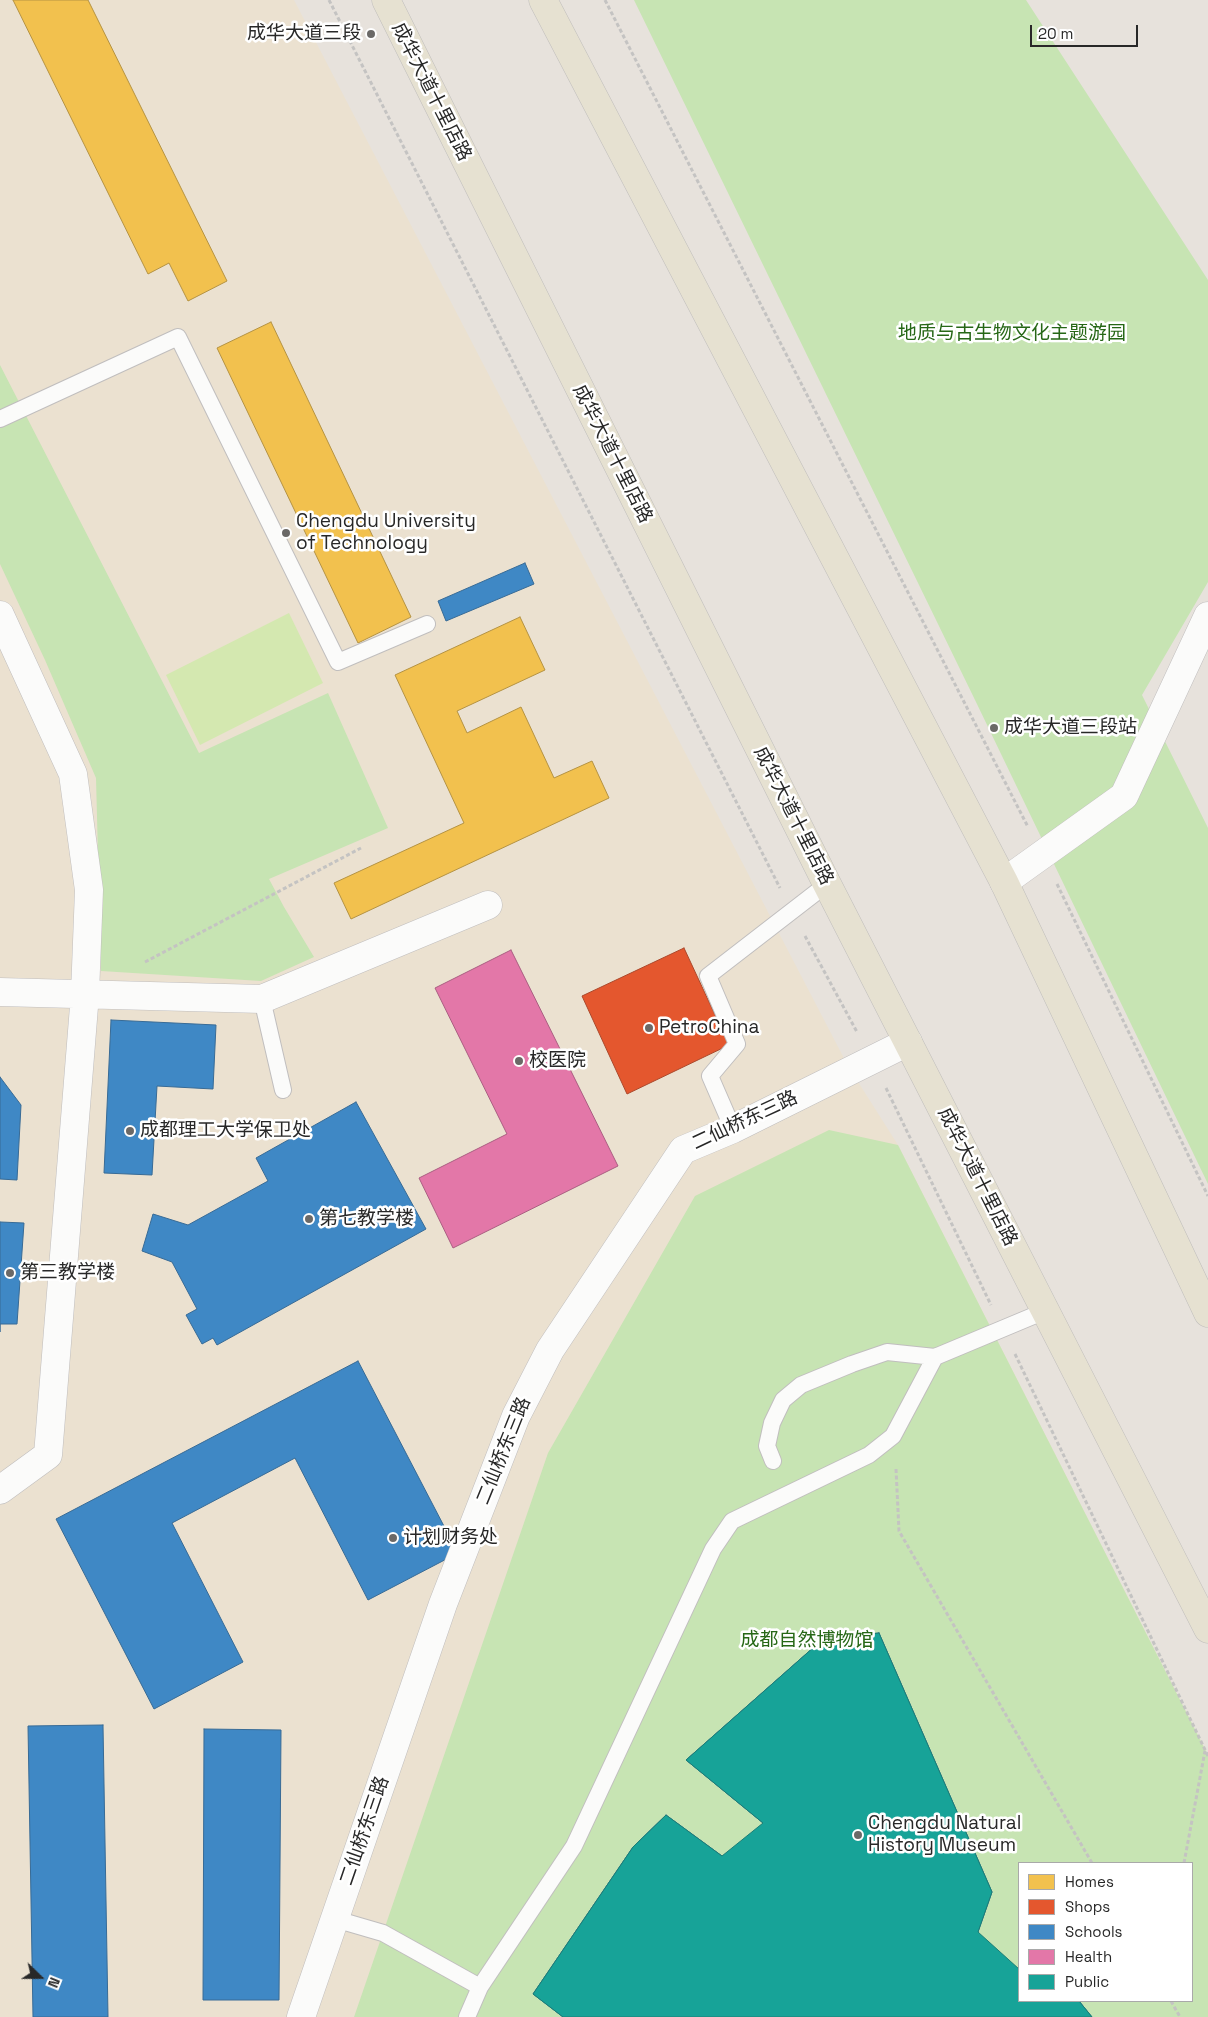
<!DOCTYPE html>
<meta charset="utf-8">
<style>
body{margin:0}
#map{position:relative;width:1208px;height:2017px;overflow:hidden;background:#e7e2dc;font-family:"Space Grotesk",sans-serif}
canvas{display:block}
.legend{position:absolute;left:1018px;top:1862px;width:175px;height:140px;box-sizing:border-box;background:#fff;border:1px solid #a9a9a9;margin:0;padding:6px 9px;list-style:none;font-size:15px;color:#282828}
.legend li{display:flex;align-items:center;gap:10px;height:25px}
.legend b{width:25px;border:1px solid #a9a9a9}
.north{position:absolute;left:15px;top:1952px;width:50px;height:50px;-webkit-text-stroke:4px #fff;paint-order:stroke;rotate:112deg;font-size:14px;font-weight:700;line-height:20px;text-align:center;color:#282828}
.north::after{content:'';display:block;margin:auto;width:18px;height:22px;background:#282828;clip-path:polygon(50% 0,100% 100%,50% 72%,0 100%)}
.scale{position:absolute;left:1030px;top:25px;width:108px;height:22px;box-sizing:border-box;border:2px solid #282828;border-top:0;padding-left:6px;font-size:15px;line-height:18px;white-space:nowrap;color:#282828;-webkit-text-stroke:4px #fff;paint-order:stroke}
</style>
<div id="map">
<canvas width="1208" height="2017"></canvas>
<ul class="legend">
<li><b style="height:14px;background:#f2c14e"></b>Homes</li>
<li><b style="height:14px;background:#e4572e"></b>Shops</li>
<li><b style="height:14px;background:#3f88c5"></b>Schools</li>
<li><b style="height:14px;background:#e377a8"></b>Health</li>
<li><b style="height:14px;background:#17a398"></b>Public</li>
</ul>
<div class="north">N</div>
<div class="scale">20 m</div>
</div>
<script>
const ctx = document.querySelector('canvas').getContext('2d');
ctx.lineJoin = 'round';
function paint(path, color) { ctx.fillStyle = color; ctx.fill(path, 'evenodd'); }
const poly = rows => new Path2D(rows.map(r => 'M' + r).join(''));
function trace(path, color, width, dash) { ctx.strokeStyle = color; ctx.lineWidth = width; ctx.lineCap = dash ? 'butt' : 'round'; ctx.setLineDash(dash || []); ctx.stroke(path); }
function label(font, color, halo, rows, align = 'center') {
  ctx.font = font + ' "Space Grotesk","Noto Sans SC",sans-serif'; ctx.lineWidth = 5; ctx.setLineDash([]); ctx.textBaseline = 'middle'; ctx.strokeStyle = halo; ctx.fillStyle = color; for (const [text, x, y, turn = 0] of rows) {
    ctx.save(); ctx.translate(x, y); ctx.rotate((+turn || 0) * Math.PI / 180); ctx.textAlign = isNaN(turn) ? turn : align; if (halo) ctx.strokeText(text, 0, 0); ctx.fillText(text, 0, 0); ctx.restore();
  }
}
paint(poly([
 [0,0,294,0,848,1066,898,1145,1208,1755,1208,2017,0,2017],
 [1019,1863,1192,1863,1192,2001,1019,2001]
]), '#ebe1d0');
paint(poly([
 [634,0,1026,0,1208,280,1208,582,1142,695,1208,828,1208,1184,976,702],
 [0,365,199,753,328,693,388,828,269,879,284,907,314,957,261,981,101,971,96,778,45,660,0,564],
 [829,1130,898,1145,1208,1755,1208,2017,354,2017,548,1453,695,1196],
 [1019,1863,1192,1863,1192,2001,1019,2001]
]), '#c7e4b3');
paint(poly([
 [289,613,323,683,200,745,166,675]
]), '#d4e8b0');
const homes = poly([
 [13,0,88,0,227,281,188,301,169,263,148,274,13,0],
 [271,322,411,617,358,643,217,348,271,322],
 [520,617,545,670,457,711,467,733,521,707,554,778,592,761,609,798,351,919,334,883,464,823,395,675,520,617]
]);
paint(homes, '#f2c14e');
trace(homes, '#b59343', 1);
const shops = poly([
 [684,948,729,1045,627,1094,582,996,684,948]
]);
paint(shops, '#e4572e');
trace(shops, '#ac492c', 1);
const schools = poly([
 [525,563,534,584,446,621,438,601,525,563],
 [111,1020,216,1025,213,1089,157,1086,152,1175,104,1173,111,1020],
 [0,1077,21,1105,17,1180,0,1179,0,1077],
 [356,1102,426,1229,217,1345,213,1338,202,1344,186,1315,197,1309,172,1262,142,1251,153,1214,188,1225,268,1181,256,1158,356,1102],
 [0,1222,24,1223,17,1324,0,1324,0,1332,0,1222],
 [358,1361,458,1553,368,1600,295,1458,172,1523,243,1662,154,1709,56,1519,358,1361],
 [879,1633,992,1892,978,1932,932,2017,899,2017,828,1886,763,1823,686,1760,823,1639,879,1633],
 [103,1725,108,2017,33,2017,28,1726,103,1725],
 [204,1729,281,1730,279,2000,203,2000,204,1729],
 [666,1815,722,1856,798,1920,851,2017,563,2017,533,1994,633,1847,666,1815],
 [1023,2001,1079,2001,1092,2017,1015,2017,1023,2001]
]);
paint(schools, '#3f88c5');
trace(schools, '#386b96', 1);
const health = poly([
 [511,950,618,1166,453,1248,419,1178,507,1134,435,988,511,950]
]);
paint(health, '#e377a8');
trace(health, '#ab5f82', 1);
const public = poly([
 [879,1633,992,1892,978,1932,1019,1969,1019,2001,1079,2001,1092,2017,563,2017,533,1994,633,1847,666,1815,722,1856,763,1823,686,1760,823,1639,879,1633]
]);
paint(public, '#17a398');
trace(public, '#1c7e76', 1);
const lane = poly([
 [0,419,178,337,338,662,427,624],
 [262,999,283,1090],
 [733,1129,710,1076,737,1044,708,976,827,884],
 [773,1461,767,1446,772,1423,783,1400,801,1385,852,1364,887,1352,935,1357,1045,1311],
 [335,1919,383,1933,480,1987],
 [467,2017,480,1987,574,1846,713,1549,732,1521,869,1455,893,1436,935,1357]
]);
const street = poly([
 [0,615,73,774,89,890,85,994,48,1455,0,1490],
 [1004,882,1124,796,1208,616],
 [0,992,262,999,488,905],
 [301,2017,443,1604,516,1416,550,1350,683,1150,733,1129,908,1042]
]);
const primary = poly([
 [386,0,827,884,1208,1629],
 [543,0,1004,882,1208,1313]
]);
trace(lane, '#c0bebe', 18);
trace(street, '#c0bebe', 29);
trace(primary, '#bfbdbb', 29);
trace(poly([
 [329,0,780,888],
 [605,0,1028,827],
 [1057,884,1208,1196],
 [805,936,857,1032],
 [145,962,361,848],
 [886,1088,991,1305],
 [1015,1354,1208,1756],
 [896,1469,899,1531,1092,1863],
 [1184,1863,1205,1751],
 [1171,2001,1180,2017]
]), '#c4c3c2', 3, [4, 2.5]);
trace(lane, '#fbfbfa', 16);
trace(street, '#fbfbfa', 28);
trace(primary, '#e6e1d1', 28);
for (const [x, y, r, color] of [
 [371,34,5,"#6b6967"],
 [286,533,5,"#6b6967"],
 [994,728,5,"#6b6967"],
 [649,1028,5,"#6b6967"],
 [519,1061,5,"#6b6967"],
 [130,1131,5,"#6b6967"],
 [309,1219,5,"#6b6967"],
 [10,1273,5,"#6b6967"],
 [393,1538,5,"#6b6967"],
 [858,1835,5,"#6b6967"]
]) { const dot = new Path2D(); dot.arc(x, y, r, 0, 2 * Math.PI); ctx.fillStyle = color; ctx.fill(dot); trace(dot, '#fff', 2); }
label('19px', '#282828', '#fff', [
 ["成华大道三段",361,34,"right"],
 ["Chengdu University",296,522],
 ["of Technology",296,544],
 ["成华大道三段站",1004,728],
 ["PetroChina",659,1028],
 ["校医院",529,1061],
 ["成都理工大学保卫处",140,1131],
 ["第七教学楼",319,1219],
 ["第三教学楼",20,1273],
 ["计划财务处",403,1538],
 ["Chengdu Natural",868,1824],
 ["History Museum",868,1846]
], 'left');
label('19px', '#282828', '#fff', [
 ["成华大道十里店路",431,92,63],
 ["成华大道十里店路",612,454,63],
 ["成华大道十里店路",793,816,63],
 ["二仙桥东三路",745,1121,-25],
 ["成华大道十里店路",977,1177,63],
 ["二仙桥东三路",504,1451,-68],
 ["二仙桥东三路",365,1831,-71]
]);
label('19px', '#266716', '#fff', [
 ["地质与古生物文化主题游园",1012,334],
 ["成都自然博物馆",807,1641]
]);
</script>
